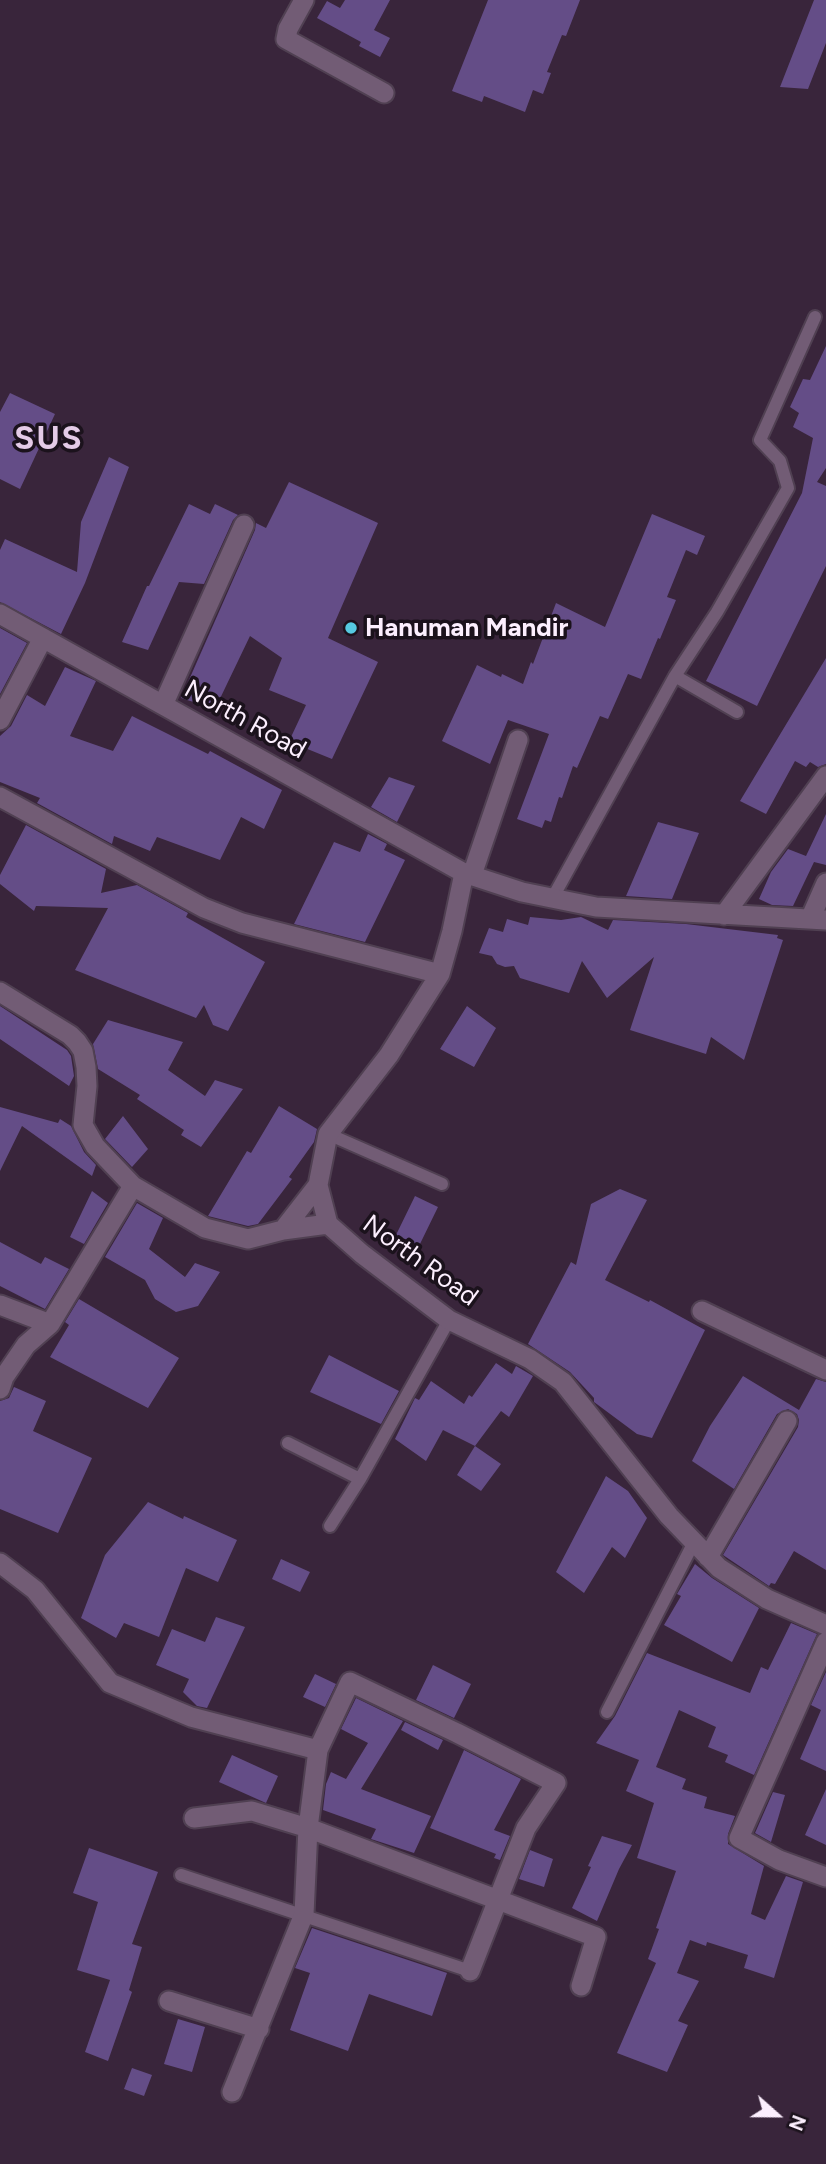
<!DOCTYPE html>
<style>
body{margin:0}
#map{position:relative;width:826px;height:2164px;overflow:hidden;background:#39253b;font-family:Figtree,sans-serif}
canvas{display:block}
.north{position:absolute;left:742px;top:2080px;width:70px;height:70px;-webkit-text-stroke:5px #1b121c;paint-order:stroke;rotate:111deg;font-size:19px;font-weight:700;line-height:28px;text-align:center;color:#fceffe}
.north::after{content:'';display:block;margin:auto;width:24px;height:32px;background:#fceffe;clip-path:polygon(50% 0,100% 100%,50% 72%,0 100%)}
</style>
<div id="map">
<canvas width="826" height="2164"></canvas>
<div class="north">N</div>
</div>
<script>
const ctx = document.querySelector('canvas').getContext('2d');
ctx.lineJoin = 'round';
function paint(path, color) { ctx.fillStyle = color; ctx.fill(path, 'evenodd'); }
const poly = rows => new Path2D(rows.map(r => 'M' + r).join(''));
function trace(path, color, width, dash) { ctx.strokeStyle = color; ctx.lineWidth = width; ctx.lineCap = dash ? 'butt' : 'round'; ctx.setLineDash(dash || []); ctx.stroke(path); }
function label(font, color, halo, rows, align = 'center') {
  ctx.font = font + ' Figtree,sans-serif'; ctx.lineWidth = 7; ctx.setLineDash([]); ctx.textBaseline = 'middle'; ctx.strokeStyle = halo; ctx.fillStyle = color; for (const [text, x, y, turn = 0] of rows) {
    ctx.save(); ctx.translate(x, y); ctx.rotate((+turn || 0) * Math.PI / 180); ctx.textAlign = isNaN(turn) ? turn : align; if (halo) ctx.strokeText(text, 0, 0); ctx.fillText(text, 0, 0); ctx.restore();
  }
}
paint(poly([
 [345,0,390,0,374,30,390,38,380,57,359,46,361,42,317,18,327,1,340,8],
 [488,0,580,0,566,36,562,35,547,72,551,73,543,94,533,90,525,112,484,96,482,102,452,91],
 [814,0,826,0,826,43,808,89,780,87],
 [826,346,826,468,817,482,826,486,826,566,757,706,706,681,802,493,813,438,793,427,799,413,790,407,803,379,810,380],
 [10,393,55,414,20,489,0,479,0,412],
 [109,457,129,467,85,583,61,634,0,602,0,550,5,539,77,572,81,522],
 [289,482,378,523,328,638,378,662,332,759,305,748,299,759,284,752,306,705,269,690,282,658,250,636,215,709,181,698,255,530,256,523,266,528],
 [189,504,210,514,215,504,238,515,233,520,204,584,179,582,148,650,122,642,147,586,149,586],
 [652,514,705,536,697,555,686,550,667,597,676,600,660,639,658,638,641,679,628,674,608,719,600,716,577,768,573,766,562,798,559,797,551,822,545,820,542,828,517,819,549,734,508,720,490,764,442,741,477,665,501,677,502,674,523,684,531,662,533,664,556,603,605,627],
 [0,628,27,643,0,694],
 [826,658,826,764,818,767,810,762,806,767,795,761,766,814,740,801],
 [65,667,96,681,70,736,113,751,132,716,208,754,210,751,282,790,264,829,241,817,220,860,157,837,150,851,114,836,112,844,37,803,40,798,0,782,0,736,11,726,27,695,45,706],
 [389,777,415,786,397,822,371,807],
 [826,814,826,865,814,862,793,906,772,905,759,899,771,872,788,849,806,856],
 [658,822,699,833,672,899,626,896],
 [26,825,106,869,101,893,137,885,188,913,186,917,265,962,228,1031,213,1025,204,1005,196,1018,75,970,108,908,36,906,34,911,0,884,0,875],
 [368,834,387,844,384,850,405,860,365,942,294,924,334,842,360,852],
 [530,917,561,920,581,917,608,930,613,920,686,924,778,935,777,938,783,940,744,1060,711,1037,706,1054,630,1030,654,957,607,998,582,961,569,993,520,978,514,966,505,967,497,964,492,956,479,953,489,928,503,932,507,919,528,925],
 [0,1006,67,1050,71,1056,74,1076,69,1086,0,1039],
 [467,1006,496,1028,474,1067,440,1049],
 [108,1020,183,1042,168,1070,205,1096,215,1080,243,1089,201,1147,181,1135,184,1130,137,1099,140,1095,98,1069,93,1044],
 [279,1106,317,1129,314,1142,289,1177,292,1179,258,1224,248,1226,208,1216,247,1151,251,1153],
 [0,1107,58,1123,60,1119,71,1126,84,1152,96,1165,92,1176,22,1126,0,1171],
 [123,1116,148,1149,132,1167,105,1139],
 [620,1189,647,1200,605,1280,649,1302,650,1300,705,1330,652,1438,637,1434,594,1402,594,1398,570,1372,528,1344,571,1262,576,1265,591,1204],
 [92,1191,108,1203,84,1244,70,1237],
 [415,1196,438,1207,419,1246,396,1235],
 [137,1203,163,1218,149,1249,185,1277,195,1263,220,1272,198,1306,176,1312,155,1299,145,1280,105,1257],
 [0,1242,41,1264,45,1257,69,1269,45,1309,0,1286],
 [79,1299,179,1358,148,1408,50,1357,69,1325,65,1322],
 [329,1355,399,1391,381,1424,310,1392],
 [496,1363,512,1374,516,1366,533,1376,509,1417,501,1411,475,1446,443,1430,426,1461,395,1439,415,1398,419,1400,431,1381,464,1404,469,1395,472,1397],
 [743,1376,799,1410,816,1379,826,1382,826,1570,794,1551,775,1584,771,1583,769,1586,723,1555,798,1427,799,1420,797,1414,788,1409,777,1414,734,1489,692,1461,710,1426],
 [14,1387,46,1401,33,1431,92,1458,58,1533,0,1509,0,1401,9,1398],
 [475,1446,501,1464,481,1491,457,1475],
 [606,1476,628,1491,647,1518,625,1558,612,1547,584,1593,556,1572],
 [148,1502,183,1519,184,1516,237,1540,218,1582,186,1568,159,1637,124,1623,116,1638,81,1618,105,1555],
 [281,1559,310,1572,300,1592,272,1579],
 [695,1564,712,1578,759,1608,732,1662,664,1625,681,1596,677,1594],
 [216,1617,245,1627,207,1708,197,1706,183,1692,189,1679,156,1665,172,1629,205,1642],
 [791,1623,817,1634,754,1775,725,1762,728,1755,708,1747,716,1727,679,1710,656,1767,686,1779,682,1789,707,1797,704,1808,735,1816,728,1834,728,1844,764,1866,751,1914,765,1920,786,1876,803,1882,774,1978,744,1968,748,1955,707,1942,706,1946,690,1940,677,1973,699,1981,678,2021,688,2025,667,2072,617,2053,656,1963,648,1959,659,1929,656,1928,676,1871,637,1858,654,1803,626,1791,639,1760,596,1743,615,1716,647,1653,750,1693,761,1667,768,1670],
 [433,1665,471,1684,454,1718,416,1700],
 [826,1672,826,1771,800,1759,821,1710,811,1705],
 [315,1674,336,1684,325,1707,303,1697],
 [356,1698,403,1721,361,1789,431,1816,414,1853,371,1839,376,1829,323,1810,326,1784,331,1772,346,1779,368,1743,341,1729],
 [405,1722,443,1740,438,1750,401,1730],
 [464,1750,521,1779,494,1830,510,1836,500,1860,494,1858,496,1854,430,1828],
 [232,1755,278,1776,266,1803,219,1782],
 [826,1789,826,1845,805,1835],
 [773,1792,785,1795,771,1842,755,1833],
 [602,1836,632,1845,619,1869,597,1921,572,1908,591,1867,588,1866],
 [89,1848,158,1872,132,1944,142,1947,129,1990,132,1992,108,2061,85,2052,110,1980,77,1970,98,1902,73,1893],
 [530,1850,553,1859,544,1887,519,1879],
 [312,1928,447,1973,432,2016,369,1994,348,2051,290,2030,310,1973,295,1968],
 [178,2019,205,2027,192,2072,164,2064],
 [132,2068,152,2075,144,2096,124,2089]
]), '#644d87');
const service = poly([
 [675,676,737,712],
 [552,899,675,676,717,612,788,488,780,461,760,440,815,317],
 [328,1134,442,1184],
 [288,1443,360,1479],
 [330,1526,360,1479,449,1320],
 [607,1712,694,1542],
 [181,1875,470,1971]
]);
const minor = poly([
 [304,0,288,29,286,39,384,93],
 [0,614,464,873,522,892,596,907,826,920],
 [163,705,244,525],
 [0,720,43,638],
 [0,797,204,908,242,923,440,974],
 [464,873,452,931,440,974,389,1055,328,1134,318,1185,328,1224,362,1254,449,1320,530,1359,563,1382,669,1516,719,1568,767,1599,826,1625],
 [472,875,518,740],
 [724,915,826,776],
 [810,919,826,883],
 [0,992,70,1035,77,1042,83,1051,86,1067,87,1086,83,1125,95,1146,133,1186],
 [283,1230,318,1185],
 [0,1305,50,1324,133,1186,205,1228,248,1239,283,1230,328,1224],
 [702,1311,826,1370],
 [0,1389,4,1377,26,1345,50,1324],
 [708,1557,787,1421],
 [0,1563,35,1590,110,1683,191,1717,318,1750],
 [826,1642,739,1838,779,1860,826,1877],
 [194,1818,252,1811,308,1828,318,1750,350,1682,457,1733,556,1783,526,1828,470,1971],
 [169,2001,259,2029],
 [232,2092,304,1914,308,1828,596,1937,581,1986]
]);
trace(service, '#504052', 16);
trace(minor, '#504052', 23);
trace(service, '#725c75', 12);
trace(minor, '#725c75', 19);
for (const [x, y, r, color] of [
 [351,628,7,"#56c9e1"]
]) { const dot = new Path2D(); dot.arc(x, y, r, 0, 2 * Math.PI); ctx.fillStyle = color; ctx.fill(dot); trace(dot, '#1b121c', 2.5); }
label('bold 26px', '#fceffe', '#1b121c', [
 ["Hanuman Mandir",365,628]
], 'left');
label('26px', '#fceffe', '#1b121c', [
 ["North Road",245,720,29],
 ["North Road",420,1261,36]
]);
ctx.letterSpacing = '2px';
label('bold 33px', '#e4cbe7', '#1b121c', [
 ["SUS",49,439]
]);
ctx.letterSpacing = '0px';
</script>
